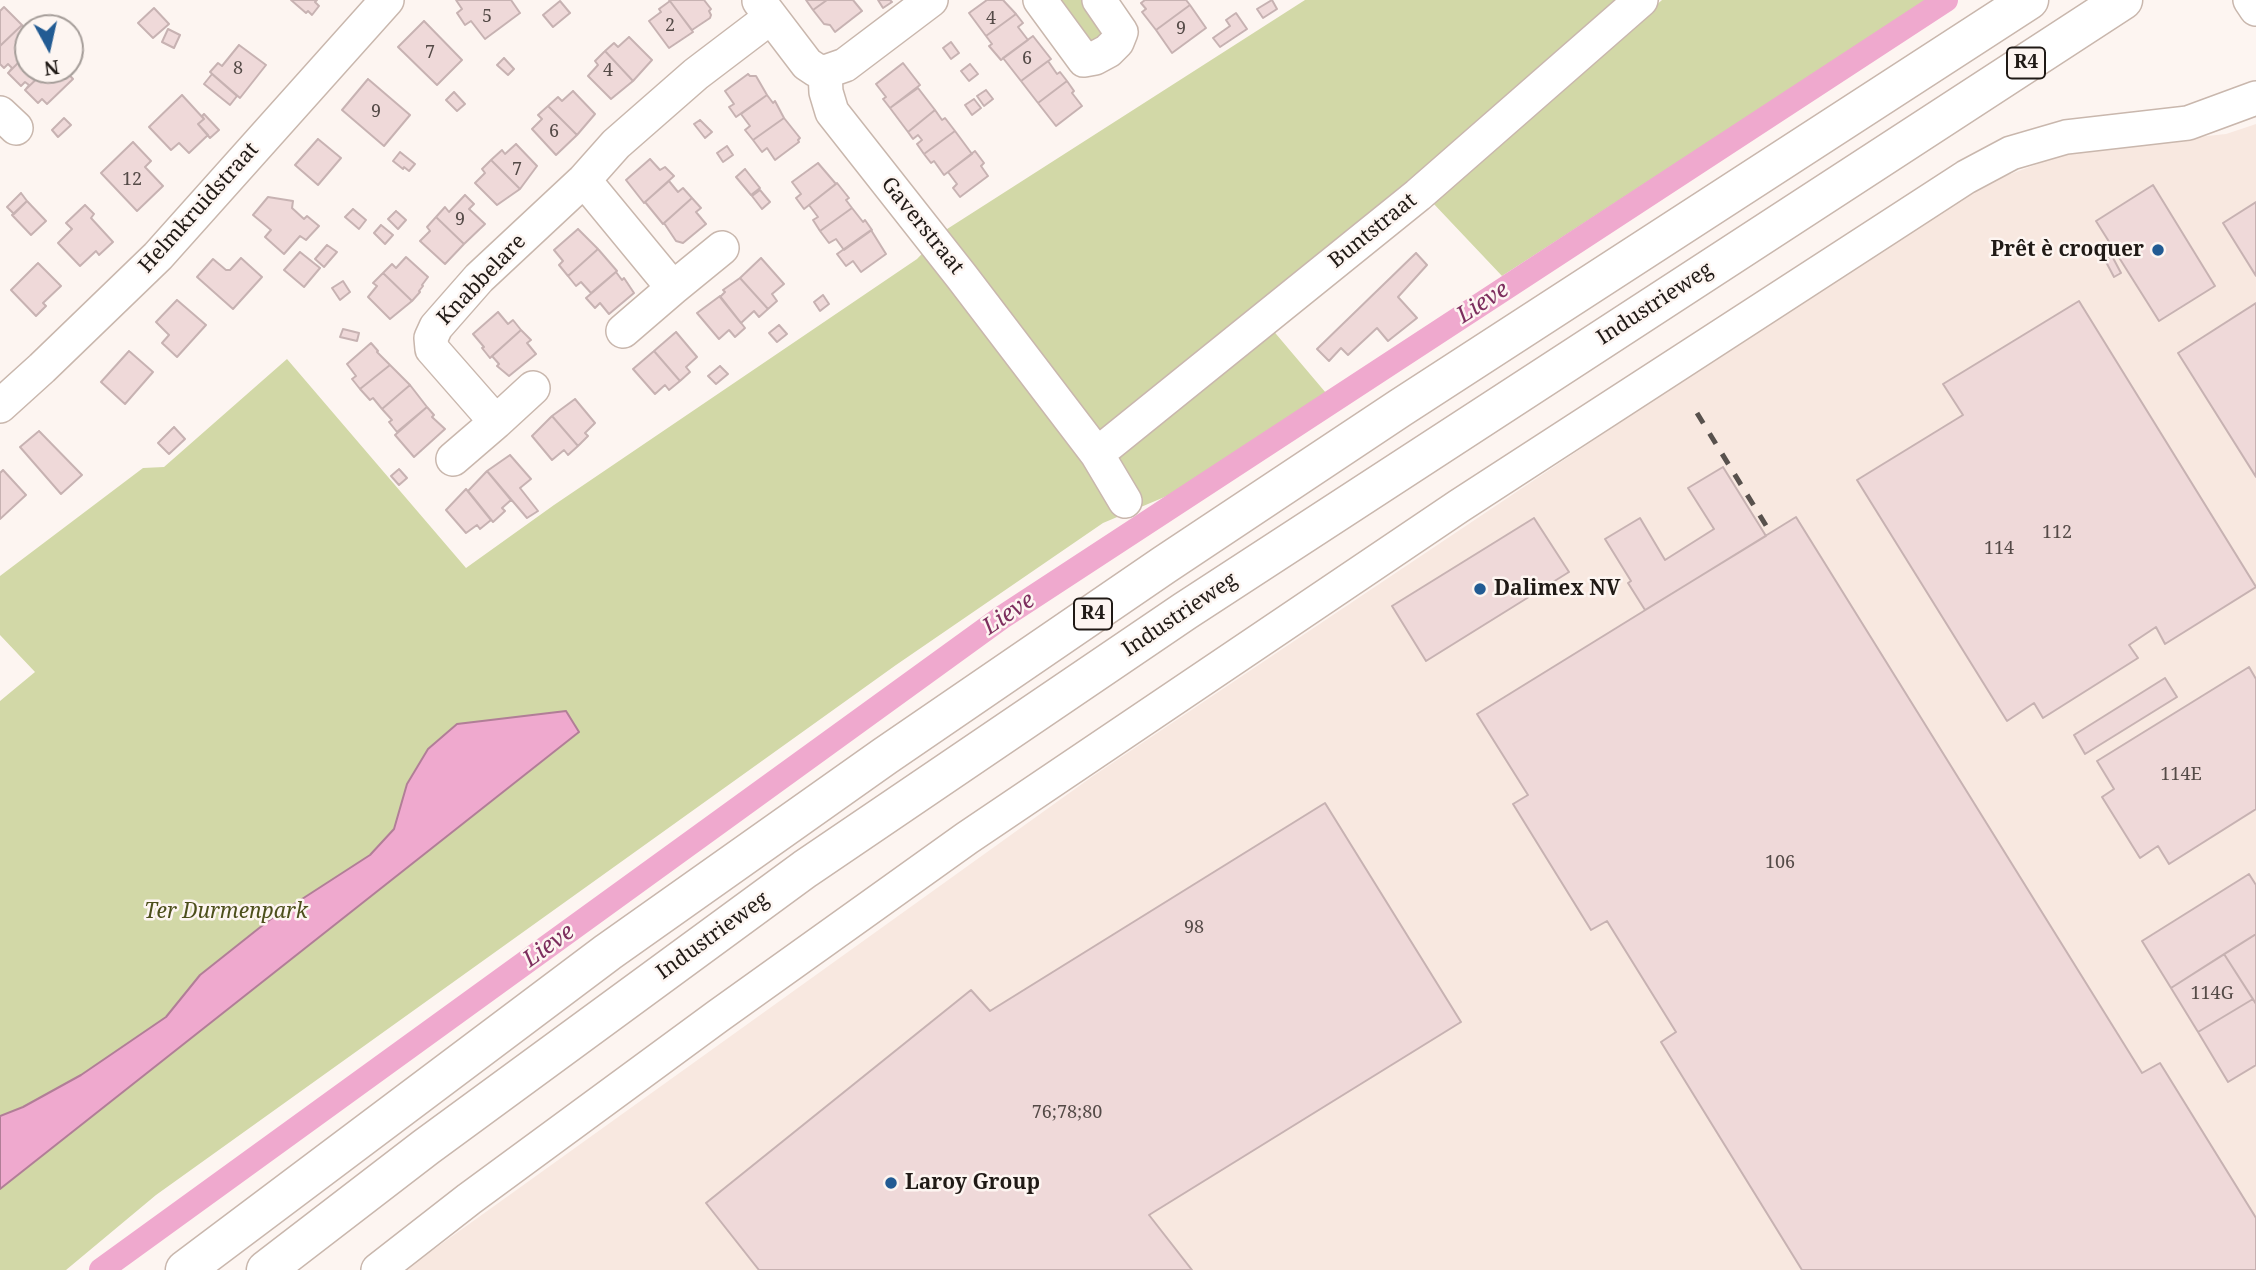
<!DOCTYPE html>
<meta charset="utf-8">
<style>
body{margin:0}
#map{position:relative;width:2256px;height:1270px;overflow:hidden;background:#fdf5f1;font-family:"Noto Serif",serif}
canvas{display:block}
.north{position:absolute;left:14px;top:14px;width:70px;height:70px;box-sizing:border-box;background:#fdf5f1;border:2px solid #a59d99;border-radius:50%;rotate:172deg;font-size:19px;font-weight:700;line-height:28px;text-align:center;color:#201a16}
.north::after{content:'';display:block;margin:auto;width:24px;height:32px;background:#225b93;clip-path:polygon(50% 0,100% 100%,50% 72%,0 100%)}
</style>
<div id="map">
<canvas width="2256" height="1270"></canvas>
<div class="north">N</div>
</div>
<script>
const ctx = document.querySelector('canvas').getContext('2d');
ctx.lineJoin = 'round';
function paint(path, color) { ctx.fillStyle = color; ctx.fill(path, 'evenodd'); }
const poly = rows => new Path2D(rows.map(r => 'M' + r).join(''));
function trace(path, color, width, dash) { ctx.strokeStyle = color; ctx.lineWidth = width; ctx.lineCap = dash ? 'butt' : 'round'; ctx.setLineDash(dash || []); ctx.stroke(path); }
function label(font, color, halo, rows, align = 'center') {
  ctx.font = font + ' "Noto Serif",serif'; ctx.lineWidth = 5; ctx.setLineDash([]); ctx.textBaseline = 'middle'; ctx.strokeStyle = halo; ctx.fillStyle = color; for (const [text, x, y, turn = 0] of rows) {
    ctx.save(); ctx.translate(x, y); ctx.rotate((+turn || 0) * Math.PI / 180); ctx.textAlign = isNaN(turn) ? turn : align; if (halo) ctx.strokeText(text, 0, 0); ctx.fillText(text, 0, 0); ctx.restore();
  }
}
paint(poly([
 [2256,124,2256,1270,405,1270,1093,776,1965,191,2075,150,2226,134]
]), '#f8e8e0');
paint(poly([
 [1049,0,1089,0,1108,27,1096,48],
 [1305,0,1627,0,1271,328,1326,393,1193,485,1103,523,896,665,156,1195,66,1270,0,1270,0,701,35,672,0,635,0,576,143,468,164,467,287,359,466,568,554,505,917,259,944,231],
 [1662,0,1928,0,1502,276,1432,202]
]), '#d2d8a7');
const water = poly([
 [566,711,579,732,0,1189,0,1116,23,1107,81,1075,166,1017,200,975,268,921,370,855,394,829,407,784,428,749,457,724,566,711]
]);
paint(water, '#efa9ce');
trace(water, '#b17e97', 2);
trace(poly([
 [101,1270,1001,618,1946,0]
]), '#efa9ce', 24);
const building = poly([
 [291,0,317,0,315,2,319,6,312,15,308,11,306,13,291,0],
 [456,0,511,0,520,13,485,39,471,21,465,25,457,13,462,9,456,0],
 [669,0,704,0,711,9,709,11,711,15,710,18,692,30,669,0],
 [806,0,827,0,813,10,806,0],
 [827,0,853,0,862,11,835,32,830,25,824,24,813,10,827,0],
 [878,0,890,0,892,2,883,8,878,0],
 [987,0,1003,0,1016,14,986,36,969,13,987,0],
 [1145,0,1186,0,1190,5,1156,30,1142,12,1146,9,1141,3,1145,0],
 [1272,0,1277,9,1263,18,1257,9,1272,0],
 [560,1,570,13,553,27,543,15,560,1],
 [670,1,693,32,669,48,649,21,661,12,659,9,670,1],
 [1190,5,1206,28,1172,53,1156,30,1190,5],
 [4,7,22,25,0,46,0,11,4,7],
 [154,8,169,24,153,38,138,23,154,8],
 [1236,13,1247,29,1220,47,1213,38,1230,26,1226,20,1236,13],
 [1016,14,1023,23,1018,27,1028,40,1001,60,989,46,992,44,986,36,1016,14],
 [424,21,462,60,437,85,398,47,424,21],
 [22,25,28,32,28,53,8,73,12,68,8,64,4,68,0,64,0,46,22,25],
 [168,29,180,35,174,48,162,42,168,29],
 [1033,36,1051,59,1021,81,1003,58,1033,36],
 [629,37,652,60,633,81,605,51,614,43,618,47,629,37],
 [951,42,959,53,951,59,943,48,951,42],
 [239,45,266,65,240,98,210,72,218,63,222,66,239,45],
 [605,51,633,81,611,99,588,76,598,65,595,61,605,51],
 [28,53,28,70,46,70,25,90,29,85,25,82,21,86,8,73,28,53],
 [504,58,514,69,508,75,497,65,504,58],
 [1048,61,1057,74,1060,72,1067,81,1038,103,1021,81,1048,61],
 [903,63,920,85,890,108,883,99,886,97,876,84,903,63],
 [970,64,978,74,969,81,961,71,970,64],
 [46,70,65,70,73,79,47,104,42,99,38,103,25,90,46,70],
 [212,74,237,96,230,105,204,84,212,74],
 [748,74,750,76,756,76,767,95,736,117,729,107,734,104,725,91,748,74],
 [368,79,410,115,384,146,342,110,368,79],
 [1067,81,1074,91,1072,93,1082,106,1056,126,1038,103,1067,81],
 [918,88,935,110,908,132,890,108,918,88],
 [986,90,993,99,984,106,977,96,986,90],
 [573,91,595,114,577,135,548,106,558,97,562,101,573,91],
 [454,92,465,104,457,111,446,100,454,92],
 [182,95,204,119,198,124,208,135,189,153,179,143,171,150,149,127,182,95],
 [767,95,773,103,775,101,784,118,753,140,745,130,750,126,741,114,767,95],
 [974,99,981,108,972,115,965,105,974,99],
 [548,106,577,135,556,155,532,129,542,119,538,115,548,106],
 [935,110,942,120,945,118,955,131,924,154,917,144,922,140,918,135,913,139,908,132,935,110],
 [204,114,219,130,210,138,198,124,204,119,202,116,204,114],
 [64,118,71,125,58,137,52,130,64,118],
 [784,118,800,138,798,140,799,142,775,160,767,148,762,152,753,140,784,118],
 [700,120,712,132,705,138,694,124,700,120],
 [955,131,972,154,944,175,934,161,931,163,924,154,955,131],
 [318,139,341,158,318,185,295,165,318,139],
 [133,142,151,161,145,167,163,186,137,211,101,173,133,142],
 [516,144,537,166,520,189,491,160,502,150,505,154,516,144],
 [727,146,733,155,723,162,717,153,727,146],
 [975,151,984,163,981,166,988,176,960,197,953,188,957,184,948,172,975,151],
 [400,152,415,164,409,171,404,167,403,169,393,161,400,152],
 [650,159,660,170,665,167,674,176,644,203,626,180,650,159],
 [491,160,520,189,497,205,475,183,485,173,482,169,491,160],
 [818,163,836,184,804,209,796,198,801,194,792,182,818,163],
 [745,169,760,188,751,195,736,177,745,169],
 [669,181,678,192,683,188,692,198,663,224,645,202,669,181],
 [837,183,849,198,846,200,852,208,820,231,813,220,818,217,809,205,837,183],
 [2153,185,2215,286,2159,321,2096,221,2153,185],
 [760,190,770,202,762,209,752,196,760,190],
 [21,193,27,201,14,214,7,207,21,193],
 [465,195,474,204,469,209,485,224,464,244,436,217,445,207,449,212,465,195],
 [268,197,293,201,292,208,304,219,307,216,319,226,306,240,300,236,284,254,265,237,271,230,253,215,268,197],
 [692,198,701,208,696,212,706,224,683,243,676,241,664,223,692,198],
 [27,201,46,221,31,235,12,215,27,201],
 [2256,202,2256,276,2223,223,2256,202],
 [85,205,94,214,91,218,113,242,99,255,96,251,80,266,58,243,72,229,66,223,85,205],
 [852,208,863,222,865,220,872,230,844,250,836,239,829,243,820,231,852,208],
 [353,209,366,220,359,229,345,217,353,209],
 [396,211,406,220,398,229,388,219,396,211],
 [436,217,464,244,445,264,420,241,430,231,427,227,436,217],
 [381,225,393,235,385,244,374,233,381,225],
 [578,229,598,249,568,276,559,265,563,261,554,250,578,229],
 [871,230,886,254,861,272,853,261,846,266,837,254,871,230],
 [327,245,337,252,324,267,315,259,327,245],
 [598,249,617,271,591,293,581,282,576,286,568,276,598,249],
 [300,252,320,268,304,287,284,270,300,252],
 [1416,253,1427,265,1398,297,1417,318,1388,341,1377,328,1348,355,1341,348,1329,361,1317,349,1416,253],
 [2112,256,2121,273,2114,277,2105,260,2112,256],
 [406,257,428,277,422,285,423,286,419,291,420,292,412,301,383,273,392,264,396,268,406,257],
 [241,258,262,277,233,309,197,277,213,259,226,270,230,270,241,258],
 [761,258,784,284,772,294,777,301,768,309,740,278,761,258],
 [38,263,61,286,43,303,46,306,36,316,11,290,38,263],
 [616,272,622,280,624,278,634,293,609,314,600,303,595,308,586,298,616,272],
 [383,273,412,301,390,319,368,297,377,286,373,283,383,273],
 [740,278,768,309,759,317,754,311,741,323,720,297,725,292,723,290,740,278],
 [343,281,350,292,340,300,332,288,343,281],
 [823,295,829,304,820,311,814,302,823,295],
 [720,296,745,328,735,337,729,330,719,339,697,313,720,296],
 [177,300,206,325,177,357,162,343,169,335,156,322,177,300],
 [2079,301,2256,587,2165,644,2156,627,2129,645,2138,658,2043,718,2034,703,2007,721,1857,480,1963,415,1943,384,2079,301],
 [2256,303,2256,477,2178,353,2256,303],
 [498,312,508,324,513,320,521,330,490,358,482,348,484,347,473,334,498,312],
 [779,325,787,334,777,342,769,333,779,325],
 [343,329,359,333,357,341,340,337,343,329],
 [521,330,531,340,527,343,536,354,509,376,497,366,499,364,492,356,521,330],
 [676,332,697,357,686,367,690,372,680,381,654,351,676,332],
 [371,343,378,351,377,352,390,365,360,389,352,379,356,376,347,364,371,343],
 [129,351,153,372,125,404,101,382,129,351],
 [654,351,680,381,669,390,665,385,655,394,633,369,654,351],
 [390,365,410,385,382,409,373,398,370,400,360,389,390,365],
 [720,366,728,374,716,384,708,376,720,366],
 [410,385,427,407,397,432,389,422,392,420,382,409,410,385],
 [575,399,595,423,585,433,588,436,578,446,552,416,575,399],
 [427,407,434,415,432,417,445,429,414,457,395,435,427,407],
 [552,416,578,446,568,455,564,450,552,460,532,436,552,416],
 [174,427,185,439,169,454,158,443,174,427],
 [39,431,82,475,61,494,20,447,39,431],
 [510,455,531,479,520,488,538,511,527,518,487,471,510,455],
 [1723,467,1766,536,1645,610,1628,583,1631,581,1605,539,1640,518,1665,560,1714,529,1688,488,1723,467],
 [399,469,407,478,399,485,391,476,399,469],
 [3,470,26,495,0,519,0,473,3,470],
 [487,471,511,500,502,508,505,511,493,522,468,491,487,471],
 [466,489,491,520,480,529,477,525,466,533,446,510,466,489],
 [1796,517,2142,1073,2160,1063,2256,1218,2256,1270,1802,1270,1661,1042,1676,1032,1607,921,1591,930,1513,804,1528,795,1477,714,1796,517],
 [1534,518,1569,572,1426,661,1392,606,1534,518],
 [2249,667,2256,679,2256,809,2169,864,2158,846,2140,858,2102,797,2114,789,2097,761,2249,667],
 [2165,678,2177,697,2085,754,2074,735,2165,678],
 [1325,803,1461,1022,1149,1215,1192,1270,759,1270,706,1203,971,990,990,1011,1325,803],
 [2249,874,2256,885,2256,934,2171,988,2142,941,2249,874],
 [2256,934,2256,1004,2224,954,2256,934],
 [2224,954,2253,999,2198,1032,2171,988,2224,954],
 [2253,999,2256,1004,2256,1065,2228,1082,2198,1032,2253,999]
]);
paint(building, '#efd9d9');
trace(building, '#c7b2b2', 2);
const minor = poly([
 [1040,0,1084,60,1095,58,1108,51,1117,42,1121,32,1099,0],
 [2250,0,2256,9],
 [759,1,807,64,816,70,825,72,845,65,931,0],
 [825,72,826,92,832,112,962,277,1097,454,1125,501],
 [0,113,16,128],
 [584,180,673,288,623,331],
 [673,288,722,248],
 [0,406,42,368,158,256,387,0],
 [496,422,533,388],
 [1097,454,1418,195,1641,0],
 [453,459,496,422,432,349,431,338,436,327,479,278,584,180,616,144,696,74,771,17],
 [378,1270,469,1199,718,1016,967,838,1459,506,1966,177,2011,153,2066,137,2188,123,2256,98]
]);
const highway = poly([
 [185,1270,608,952,885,756,1164,565,1400,408,2029,0],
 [266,1270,426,1147,805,869,1185,611,2123,0]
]);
trace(minor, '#c9b7ad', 36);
trace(highway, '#c9b7ad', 41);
trace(minor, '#fff', 33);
trace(highway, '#fff', 38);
trace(poly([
 [1697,413,1770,532]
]), '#58514d', 5, [12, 12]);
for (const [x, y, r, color] of [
 [2158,250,7,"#225b93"],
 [1480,589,7,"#225b93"],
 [891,1183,7,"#225b93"]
]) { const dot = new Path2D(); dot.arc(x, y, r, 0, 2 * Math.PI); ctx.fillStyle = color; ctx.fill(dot); trace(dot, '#fdf5f1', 2.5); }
label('18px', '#544a47', null, [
 ["5",487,17],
 ["4",991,19],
 ["2",670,26],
 ["9",1181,29],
 ["7",430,53],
 ["6",1027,59],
 ["8",238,69],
 ["4",608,71],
 ["9",376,112],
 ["6",554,132],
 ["7",517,170],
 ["12",132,180],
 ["9",460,220],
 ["112",2057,533],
 ["114",1999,549],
 ["114E",2181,775],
 ["106",1780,863],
 ["98",1194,928],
 ["114G",2212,994],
 ["76;78;80",1067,1113]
]);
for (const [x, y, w] of [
 [2026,63,38],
 [1093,614,38]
]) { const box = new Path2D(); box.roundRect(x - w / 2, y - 15.5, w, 31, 5); ctx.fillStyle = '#fdf5f1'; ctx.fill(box); trace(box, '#201a16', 2); }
label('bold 19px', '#201a16', null, [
 ["R4",2026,63],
 ["R4",1093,614]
]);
label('21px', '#201a16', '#fdf5f1', [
 ["Helmkruidstraat",199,208,-48],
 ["Gaverstraat",922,226,51],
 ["Buntstraat",1373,231,-39],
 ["Knabbelare",482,280,-46],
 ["Industrieweg",1655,304,-33],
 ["Industrieweg",1180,615,-34],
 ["Industrieweg",713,936,-36]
]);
label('bold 21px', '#201a16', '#fdf5f1', [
 ["Prêt è croquer",2144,250,"right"],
 ["Dalimex NV",1494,589],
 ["Laroy Group",905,1183]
], 'left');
label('italic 21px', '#4c4f1b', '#fdf5f1', [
 ["Ter Durmenpark",226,912]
]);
label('italic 23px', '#7d2e5e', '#fdf5f1', [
 ["Lieve",1483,303,-33],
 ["Lieve",1009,614,-34],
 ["Lieve",549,946,-36]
]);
</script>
